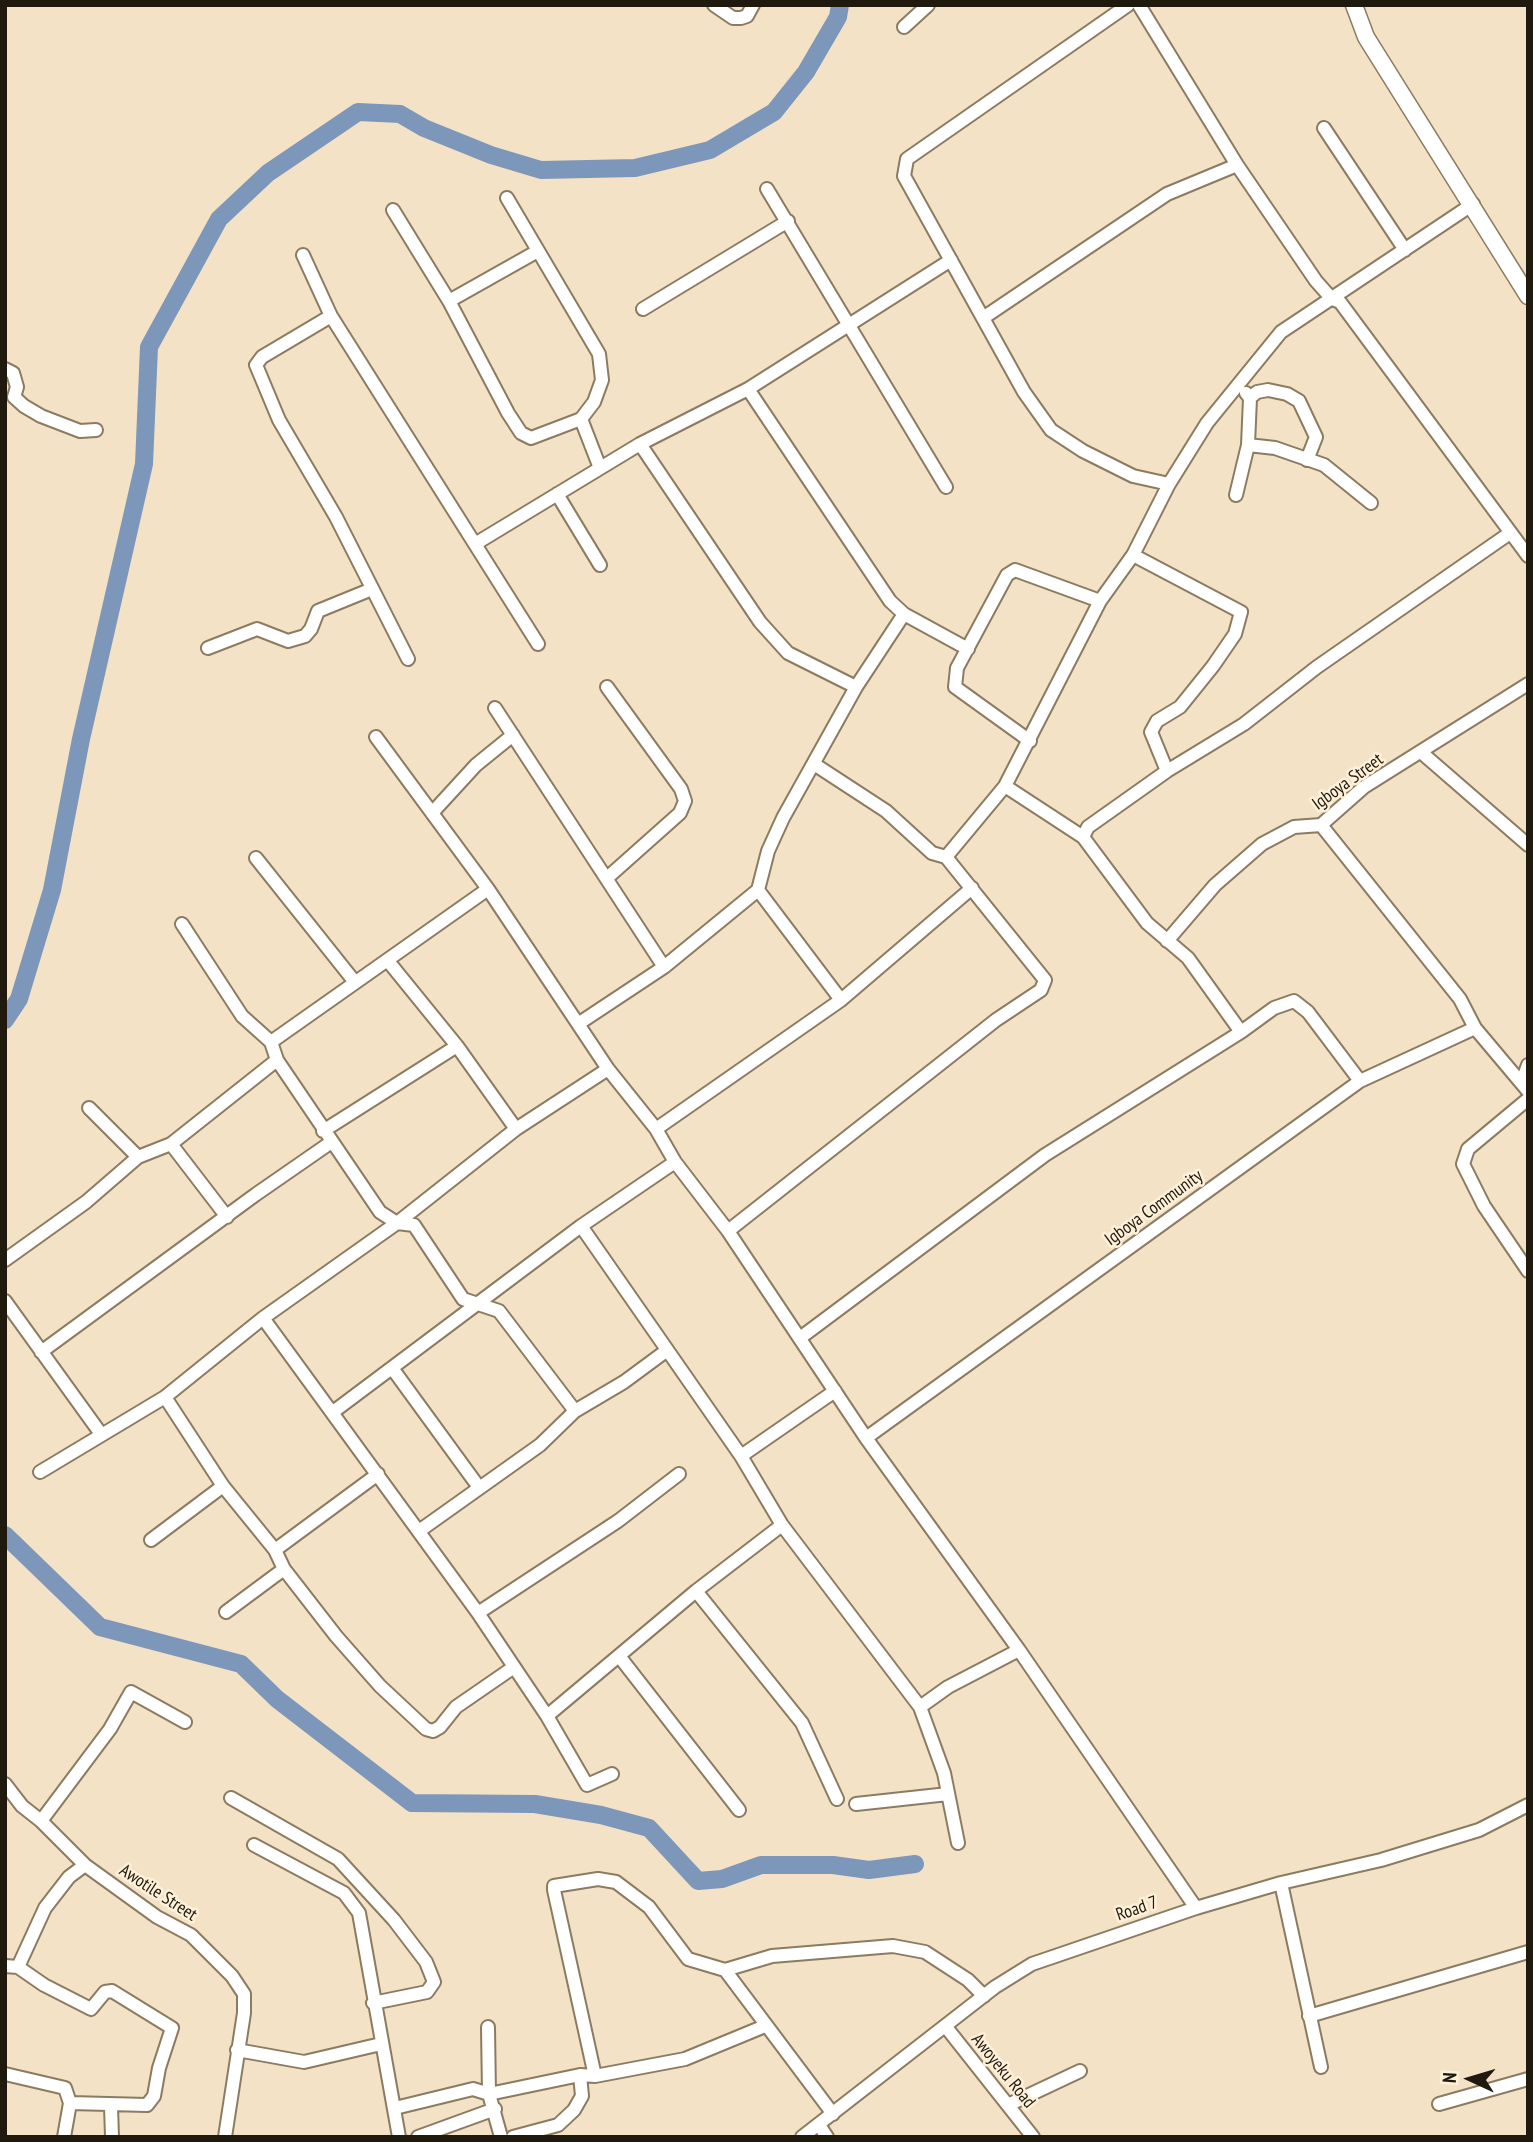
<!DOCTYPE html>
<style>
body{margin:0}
#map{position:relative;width:1533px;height:2142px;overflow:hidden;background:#f4e2c6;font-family:"PT Sans Narrow",sans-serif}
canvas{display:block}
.frame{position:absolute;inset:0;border:7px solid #1f190e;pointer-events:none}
.north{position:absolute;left:1435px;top:2044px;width:70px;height:70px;-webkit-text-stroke:5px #fff0d9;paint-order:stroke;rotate:274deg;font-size:19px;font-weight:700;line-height:28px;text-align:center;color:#1f190e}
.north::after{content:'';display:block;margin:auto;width:24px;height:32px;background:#1f190e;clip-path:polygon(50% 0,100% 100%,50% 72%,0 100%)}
</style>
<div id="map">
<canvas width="1533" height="2142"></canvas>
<div class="frame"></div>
<div class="north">N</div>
</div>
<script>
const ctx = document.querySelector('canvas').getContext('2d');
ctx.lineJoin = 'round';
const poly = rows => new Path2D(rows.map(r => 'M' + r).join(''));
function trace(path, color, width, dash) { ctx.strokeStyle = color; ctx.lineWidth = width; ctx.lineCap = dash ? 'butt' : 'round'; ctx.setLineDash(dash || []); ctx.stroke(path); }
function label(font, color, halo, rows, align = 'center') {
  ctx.font = font + ' "PT Sans Narrow",sans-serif'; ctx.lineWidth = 5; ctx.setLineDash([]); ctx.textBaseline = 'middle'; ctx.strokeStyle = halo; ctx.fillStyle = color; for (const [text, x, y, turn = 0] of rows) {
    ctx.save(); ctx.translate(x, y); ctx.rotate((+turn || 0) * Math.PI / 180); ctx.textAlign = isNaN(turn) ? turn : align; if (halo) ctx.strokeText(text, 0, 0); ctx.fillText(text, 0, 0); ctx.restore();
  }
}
trace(poly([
 [5,1020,19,999,52,890,81,739,144,464,149,347,219,219,268,173,358,112,400,114,424,128,491,155,541,170,635,168,710,150,774,112,806,72,838,17,840,5],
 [5,1535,100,1627,241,1664,277,1699,412,1803,535,1804,601,1815,649,1828,698,1881,722,1879,761,1865,833,1865,869,1870,915,1864]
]), '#7c97b9', 18);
const minor = poly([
 [714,5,733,18,741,18,747,16,753,5],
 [1128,5,907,159,904,176,1024,392,1051,430,1083,451,1133,476,1169,484],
 [1139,5,1237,165,1316,281,1332,299,1340,302,1528,556],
 [904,27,928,5],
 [1324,128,1405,250],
 [767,189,946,487],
 [393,210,449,301,508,413,521,433,531,438,581,419,594,402,602,380,599,354,507,198],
 [303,255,331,316,538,644],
 [449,301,536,252],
 [643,309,788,221],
 [331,316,262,357,256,365,279,420,336,517,408,659],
 [983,318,1167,194,1237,165],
 [5,369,13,373,17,387,14,397,24,406,41,416,80,431,96,430],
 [748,389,890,601,904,614,968,649],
 [1250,398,1257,392,1268,390,1287,394,1299,401,1316,437,1307,460],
 [581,419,600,468],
 [640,444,760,622,788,653,856,687],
 [1248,445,1275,448,1324,465,1371,503],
 [557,494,600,565],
 [1236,495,1248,445,1250,398,1246,393],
 [475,544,640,444,748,389,951,260],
 [1133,555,1241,612,1235,634,1213,666,1180,707,1157,721,1151,732,1167,771],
 [208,648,257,629,288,641,305,636,311,629,318,611,372,589],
 [495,708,664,967],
 [376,737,488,889,608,1069,656,1129,675,1162,728,1231,866,1438,1019,1650,1196,1908],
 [1030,741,955,687,957,668,1007,575,1015,570,1100,601],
 [1422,753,1528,845],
 [432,813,476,765,513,735],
 [1321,825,1460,999,1475,1028,1528,1091],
 [1083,837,1088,827,1167,771,1244,724,1317,667,1510,533],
 [946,857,1005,786,1100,601,1133,555,1169,484,1207,423,1281,332,1473,204],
 [256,858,354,981],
 [607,878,680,813,685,801,681,789,607,687],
 [758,890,841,1000],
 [182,924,242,1016,271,1042,277,1060,380,1212,397,1223,414,1225,463,1299,499,1311,575,1411],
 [1167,941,1215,885,1262,844,1294,827,1321,825,1364,787,1528,684],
 [388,961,457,1046,516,1129],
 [578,1024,664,967,758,890,768,851,783,818,856,687,904,614],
 [1241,1032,1274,1008,1294,1001,1308,1012,1360,1081],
 [271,1042,488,889],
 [1526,1088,1524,1076,1528,1065],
 [1528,1099,1468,1149,1463,1164,1484,1206,1528,1271],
 [89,1108,138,1157],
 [656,1129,841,1000,972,888],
 [323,1131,457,1046],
 [171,1144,227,1217],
 [581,1226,741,1456,782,1525,920,1707,944,1773,958,1843],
 [728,1231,996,1020,1041,990,1045,980,946,857,932,853,886,811,814,764],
 [5,1260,86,1202,138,1157,171,1144,277,1060],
 [5,1301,101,1434],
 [263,1318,478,1613,547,1716,587,1785,612,1774],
 [800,1338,1045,1155,1241,1032,1188,958,1147,923,1083,837,1005,786],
 [41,1352,255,1195,330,1143],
 [392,1368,478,1486],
 [165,1397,223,1486,275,1550,284,1569,336,1636,380,1686,426,1729,433,1731,440,1727,456,1707,514,1667],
 [333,1412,581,1226,675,1162],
 [866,1438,1360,1081,1475,1028],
 [741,1456,835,1391],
 [40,1472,165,1397,263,1318,397,1223,516,1129,608,1069],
 [419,1531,540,1445,575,1411,624,1382,666,1351],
 [151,1540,223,1486],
 [275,1550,378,1474],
 [696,1591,802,1723,837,1799],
 [226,1612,284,1569],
 [478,1613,618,1521,679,1474],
 [619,1656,739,1810],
 [920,1707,948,1687,1019,1650],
 [547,1716,696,1591,782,1525],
 [5,1784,22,1806,41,1821,85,1865,157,1917,191,1935,232,1976,244,1994,244,2013,225,2137],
 [231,1798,338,1859,394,1920,426,1962,434,1982,427,1992,373,2003],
 [856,1804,948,1794],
 [41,1821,110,1729,131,1692,185,1722],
 [254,1845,344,1893,359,1913,399,2137],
 [1281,1883,1321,2067],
 [5,1966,18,1967,44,1985,91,2009,105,1992,112,1991,172,2028,159,2068,154,2096,147,2105,70,2103,65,2088,5,2074],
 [18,1967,45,1908,69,1877,85,1865],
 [725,1970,772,1956,893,1946,925,1952,968,1980,984,1996],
 [1309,2016,1528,1952],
 [488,2027,489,2094,501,2137],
 [946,2027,1033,2137],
 [237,2050,304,2062,381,2044],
 [595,2076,554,1890,554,1886,598,1879,616,1882,649,1907,688,1959,725,1970,833,2114],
 [1439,2104,1528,2079],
 [1008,2105,1080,2071],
 [111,2106,112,2137],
 [395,2108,473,2089,489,2094,580,2075],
 [819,2125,827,2137],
 [64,2137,70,2103],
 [418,2137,495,2109],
 [513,2137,558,2125,574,2110,582,2096,580,2075,595,2076,685,2059,765,2026],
 [802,2137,995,1987,1032,1964,1196,1908,1281,1883,1381,1860,1479,1830,1528,1805]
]);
const major = poly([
 [1354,5,1366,37,1528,296]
]);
trace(minor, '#8b7b61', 16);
trace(major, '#8b7b61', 19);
trace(minor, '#fff', 12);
trace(major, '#fff', 16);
label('18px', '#1f190e', '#fff0d9', [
 ["Igboya Street",1348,782,-36],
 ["Igboya Community",1154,1208,-36],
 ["Awotile Street",158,1893,33],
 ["Road 7",1137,1909,-19],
 ["Awoyeku Road",1003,2071,51]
]);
</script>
